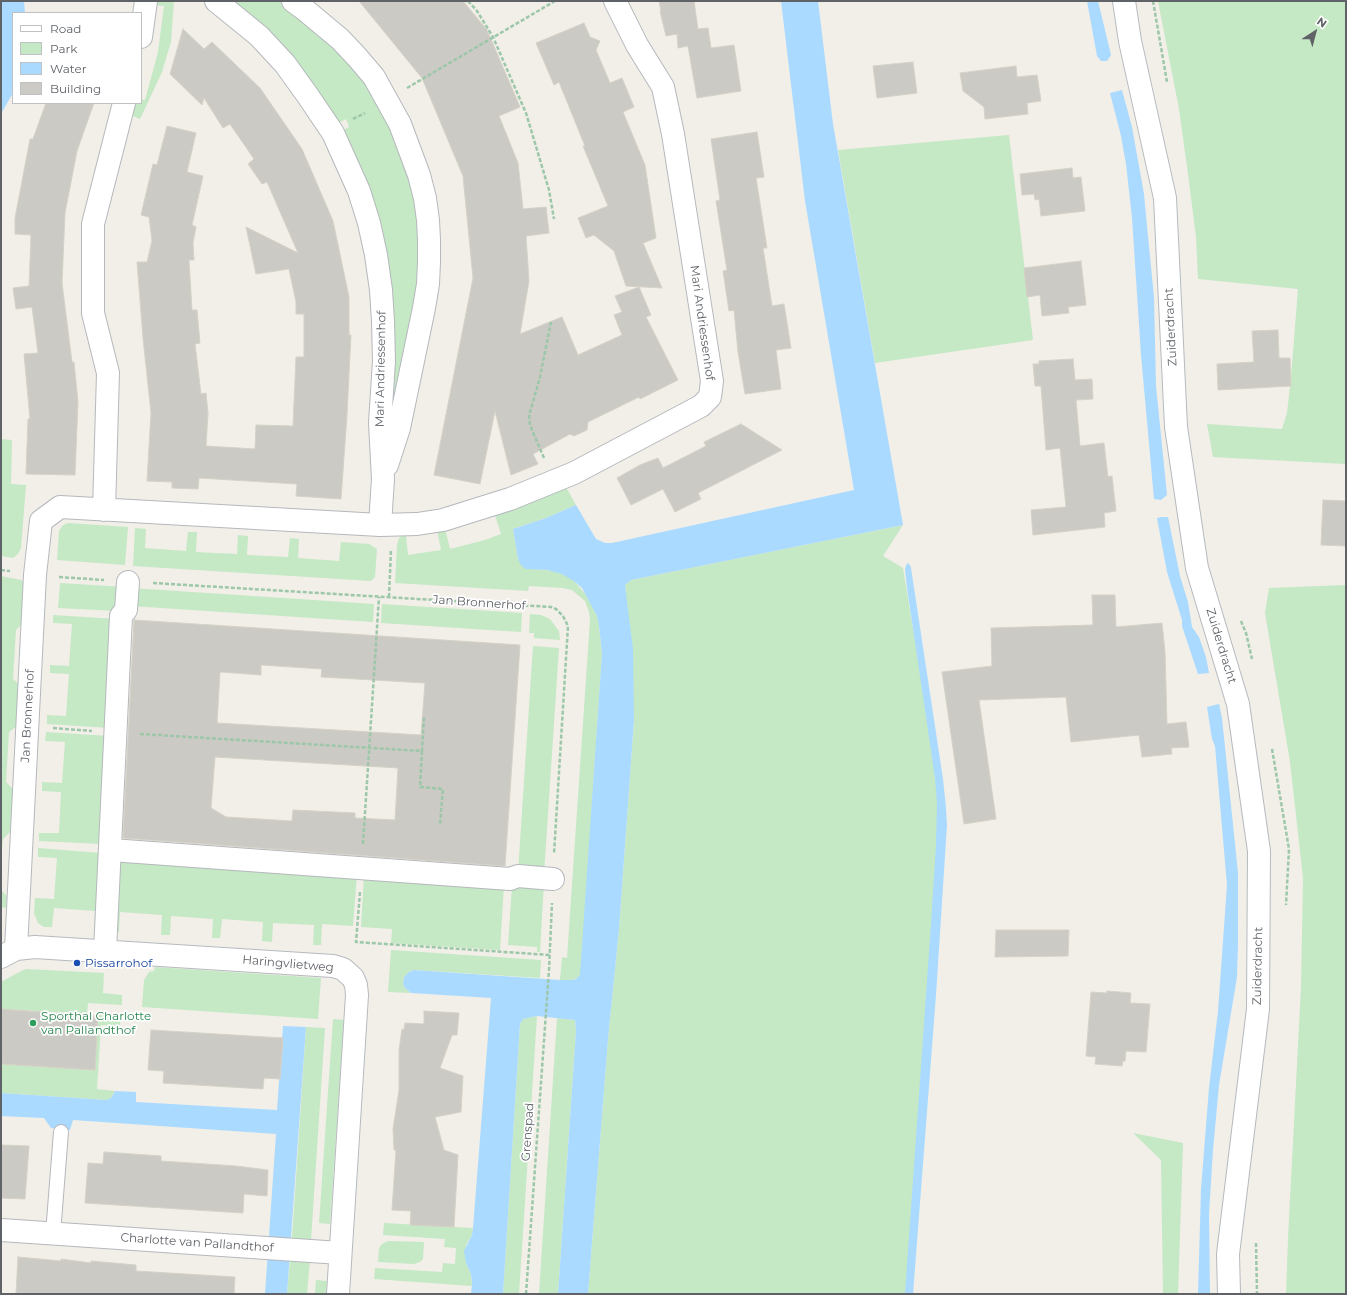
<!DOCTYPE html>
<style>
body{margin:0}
#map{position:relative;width:1347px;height:1295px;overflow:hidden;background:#f1efe8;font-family:Montserrat,sans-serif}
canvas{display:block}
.frame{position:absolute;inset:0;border:2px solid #5f6368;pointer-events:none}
.legend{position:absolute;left:12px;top:12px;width:130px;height:92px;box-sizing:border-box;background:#fff;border:1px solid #bfc1c3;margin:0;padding:5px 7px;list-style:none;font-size:12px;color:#5f6368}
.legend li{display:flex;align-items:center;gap:8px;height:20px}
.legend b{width:20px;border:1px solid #bfc1c3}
.north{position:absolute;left:1295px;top:12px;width:40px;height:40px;-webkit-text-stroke:3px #fff;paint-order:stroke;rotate:36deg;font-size:11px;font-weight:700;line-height:16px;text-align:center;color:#5f6368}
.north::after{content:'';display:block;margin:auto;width:14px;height:18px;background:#5f6368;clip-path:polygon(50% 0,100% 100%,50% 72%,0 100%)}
</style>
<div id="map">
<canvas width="1347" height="1295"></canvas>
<div class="frame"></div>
<ul class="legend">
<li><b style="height:5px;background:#fff"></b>Road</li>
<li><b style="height:11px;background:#c5e8c5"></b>Park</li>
<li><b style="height:11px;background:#aadaff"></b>Water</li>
<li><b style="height:11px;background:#cccac5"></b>Building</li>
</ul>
<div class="north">N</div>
</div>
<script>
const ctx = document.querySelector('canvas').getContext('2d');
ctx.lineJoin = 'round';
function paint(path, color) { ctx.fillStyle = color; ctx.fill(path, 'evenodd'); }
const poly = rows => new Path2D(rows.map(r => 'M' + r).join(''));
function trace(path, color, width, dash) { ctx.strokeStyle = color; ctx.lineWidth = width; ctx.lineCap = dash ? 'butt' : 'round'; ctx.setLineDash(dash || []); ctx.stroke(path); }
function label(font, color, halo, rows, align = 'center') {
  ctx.font = font + ' Montserrat,sans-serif'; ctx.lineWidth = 3.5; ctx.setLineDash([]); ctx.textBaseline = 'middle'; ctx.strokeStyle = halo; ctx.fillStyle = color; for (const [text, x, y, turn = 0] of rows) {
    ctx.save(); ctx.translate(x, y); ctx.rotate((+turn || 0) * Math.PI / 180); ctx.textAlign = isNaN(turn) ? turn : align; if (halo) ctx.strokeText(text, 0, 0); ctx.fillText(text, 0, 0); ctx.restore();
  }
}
paint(poly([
 [154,1,174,1,171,42,162,72,140,119,131,115,135,103,141,103,141,99,145,100,158,52,164,6,154,5],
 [227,1,284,1,350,58,406,153,424,246,392,428,389,357,338,133,349,127,346,119,334,125],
 [1158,1,1346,1,1346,464,1213,457,1207,424,1282,429,1287,413,1291,377,1298,289,1198,279,1196,237,1188,174,1179,109],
 [1009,135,1033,340,875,363,838,150],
 [1,439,12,440,11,484,26,485,21,548,18,554,13,558,1,556],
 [566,487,576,505,546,518,513,529,518,559,533,569,555,571,569,577,575,582,587,596,597,616,599,626,602,653,581,973,579,977,572,980,560,980,562,957,567,958,590,620,589,612,585,601,572,590,563,588,529,586,528,591,395,583,397,545,399,538,402,536,406,535,408,555,441,550,437,530,445,528,450,549,485,540,501,534,495,515],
 [68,523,128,527,125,565,57,560,59,531,63,525],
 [903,525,883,556,903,568,928,719,938,792,939,845,907,1294,588,1294,608,1039,619,929,634,720,625,585,631,580],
 [135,528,146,529,145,548,186,551,188,532,197,532,196,552,237,554,238,535,248,536,247,555,288,557,290,538,299,539,298,558,339,561,341,542,369,544,377,549,375,577,371,581,133,566],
 [1,576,21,580,25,584,23,623,16,630,13,679,20,685,17,726,9,732,6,782,13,789,10,832,3,839,1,864],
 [60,583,124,587,117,611,58,608],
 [1346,585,1346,1294,1286,1294,1288,1238,1301,987,1303,878,1290,762,1265,613,1269,588],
 [132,588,374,604,373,622,131,606],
 [382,604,522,613,521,632,381,623],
 [530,614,541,615,550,619,559,631,560,640,534,638,534,633,529,633],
 [53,615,117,619,110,728,47,724,47,715,66,716,69,674,50,673,50,665,69,666,72,624,53,623],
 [533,646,559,648,544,874,518,872],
 [46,732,109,736,102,844,39,841,39,833,59,833,61,792,42,791,42,782,62,783,65,742,45,741],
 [38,848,101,853,102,930,94,930,95,911,54,908,52,927,44,927,38,923,34,913,35,898,54,899,57,858,38,857],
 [114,859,357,875,353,926,322,924,321,945,313,945,314,925,273,923,272,942,262,941,263,922,222,919,220,938,212,938,213,919,171,916,170,935,161,935,162,915,120,912,119,932,110,932],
 [364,876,504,885,500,950,391,943,392,929,361,927],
 [544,882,540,952,537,952,537,947,508,945,512,886],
 [1,890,7,896,6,908,1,907],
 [391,950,541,960,540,978,414,970,409,972,404,977,403,984,405,988,411,993,388,992],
 [155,967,321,978,318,1019,142,1007,144,980,149,972,154,971],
 [27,969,104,973,103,993,122,995,122,1005,88,1003,87,1014,1,1009,1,982,23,970],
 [101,1013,121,1014,120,1026,101,1025,97,1089,115,1091,111,1098,107,1100,1,1093,1,1064,95,1070,98,1015,101,1015],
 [537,1016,519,1294,503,1294,520,1024,523,1019],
 [557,1018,575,1020,576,1031,558,1294,539,1294],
 [333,1019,344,1020,330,1224,319,1223],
 [306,1027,325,1028,311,1240,292,1238],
 [1133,1133,1183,1143,1178,1294,1163,1294,1161,1160],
 [384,1223,473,1228,472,1235,466,1245,466,1263,471,1274,472,1286,374,1279,375,1268,442,1272,443,1263,455,1264,456,1248,444,1247,445,1239,383,1235],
 [388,1241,424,1242,423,1259,420,1262,414,1264,378,1262,379,1248,382,1244],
 [290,1259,310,1260,307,1294,287,1294],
 [316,1280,327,1281,326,1294,315,1294]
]), '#c5e8c5');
paint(poly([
 [1,1,24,1,25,13,13,13,13,93,1,114],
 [781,1,818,1,833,124,903,525,631,580,625,585,633,649,634,720,619,929,608,1039,588,1294,558,1294,576,1031,575,1020,537,1016,523,1019,520,1024,503,1294,471,1294,472,1284,471,1274,466,1263,464,1251,472,1235,473,1228,491,998,411,993,405,988,403,984,404,977,409,972,414,970,560,980,572,980,576,979,580,975,602,653,599,626,597,616,582,588,575,582,562,574,547,570,526,569,521,565,518,559,513,529,546,518,576,505,596,539,605,543,612,543,854,490,805,201],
 [1087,1,1098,1,1111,55,1107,61,1101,61,1097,56],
 [1122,90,1132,127,1144,194,1147,226,1154,297,1156,386,1167,495,1161,500,1154,499,1141,355,1132,218,1126,164,1121,136,1110,93],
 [1162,517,1168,517,1180,576,1188,602,1192,627,1199,637,1206,657,1209,673,1198,674,1182,626,1182,620,1167,572,1157,518],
 [907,563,910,565,911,568,943,779,946,808,947,825,936,995,913,1294,905,1294,931,924,936,845,937,802,935,778,907,588,905,569],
 [1219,704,1222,718,1238,873,1238,944,1237,977,1219,1085,1213,1150,1209,1214,1210,1294,1198,1294,1201,1189,1209,1088,1218,1011,1227,885,1215,746,1212,739,1207,707],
 [283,1026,306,1027,287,1294,265,1294,276,1134,73,1120,70,1130,51,1128,44,1118,1,1116,1,1093,107,1100,111,1098,115,1091,136,1092,136,1102,277,1110]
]), '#aadaff');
const building = poly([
 [359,1,463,1,487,30,520,107,499,116,518,163,523,209,546,207,549,233,526,236,529,281,520,334,562,317,578,355,622,335,614,315,622,312,615,296,639,287,651,315,646,317,678,380,640,399,639,397,588,422,587,430,574,436,570,434,533,454,538,464,511,475,495,411,480,484,434,475,473,278,463,176,422,78,359,1],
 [659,1,694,1,698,29,708,28,711,48,734,45,741,91,697,98,688,46,678,48,677,34,666,36,660,11,661,11,659,1],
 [584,23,590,37,600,41,596,50,610,83,622,78,634,107,623,112,645,165,656,238,643,243,662,288,626,286,614,251,594,235,586,238,578,218,608,206,583,146,585,146,559,82,554,85,536,43,584,23],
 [183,29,204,49,212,42,260,88,302,149,333,221,349,297,349,335,351,335,347,415,341,499,296,496,297,484,199,478,198,489,172,488,172,482,147,481,151,413,143,338,137,262,147,262,152,241,149,217,141,215,153,164,157,165,167,126,196,133,187,172,203,176,192,225,196,227,193,243,194,260,189,260,192,310,197,310,200,343,195,344,201,394,206,393,208,413,206,446,255,449,256,425,293,426,296,357,304,357,304,314,296,314,296,302,289,269,256,274,246,227,298,253,267,182,262,184,248,164,254,159,230,124,223,128,204,98,202,105,170,74,183,29],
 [913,62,917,93,877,98,873,66,913,62],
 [1016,66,1017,77,1037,75,1041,101,1027,103,1028,114,985,119,984,107,963,91,960,73,1016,66],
 [46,103,94,103,77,151,65,213,62,283,72,362,74,362,78,402,75,475,26,474,28,419,30,419,24,354,38,353,32,307,16,309,13,288,29,286,31,235,15,234,15,218,30,139,33,139,46,103],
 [757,132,764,177,756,178,767,248,763,248,772,306,784,304,791,348,776,350,781,389,745,394,738,352,734,310,729,311,723,271,727,270,716,201,720,200,711,139,757,132],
 [1072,168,1073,178,1081,177,1085,211,1041,216,1039,199,1035,200,1034,194,1022,195,1020,174,1072,168],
 [1081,261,1086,305,1068,307,1069,313,1042,316,1040,295,1027,297,1024,268,1081,261],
 [1278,330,1279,358,1290,358,1291,386,1218,390,1217,364,1254,362,1252,331,1278,330],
 [1073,359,1075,380,1092,379,1093,399,1076,400,1080,446,1104,443,1108,477,1112,476,1116,511,1104,513,1105,527,1033,535,1031,510,1066,507,1060,448,1046,450,1041,386,1035,386,1033,364,1039,364,1039,361,1073,359],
 [741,424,782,450,698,493,701,499,675,512,663,489,631,505,617,478,640,465,658,458,663,468,706,446,704,442,741,424],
 [1323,500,1346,501,1346,546,1321,545,1323,500],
 [1092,595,1115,595,1116,627,1162,623,1165,652,1167,724,1186,722,1189,747,1171,748,1172,754,1142,757,1139,735,1071,742,1066,697,979,700,996,819,964,824,942,672,992,666,991,628,1093,625,1092,595],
 [134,620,520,645,505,866,123,838,134,620],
 [261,665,322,669,321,677,425,683,421,735,217,723,220,672,261,675,261,665],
 [215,757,398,768,395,820,355,818,355,813,293,810,292,821,226,817,211,808,215,757],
 [996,930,1069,930,1068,956,995,957,996,930],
 [1107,991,1131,993,1130,1003,1150,1004,1146,1052,1126,1051,1125,1061,1123,1061,1122,1066,1095,1064,1096,1057,1086,1056,1091,992,1107,993,1107,991],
 [1,1009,98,1016,95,1070,1,1064,1,1009],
 [424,1011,459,1013,457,1035,452,1035,440,1068,463,1076,461,1112,435,1117,444,1150,458,1155,454,1227,410,1225,411,1211,392,1210,396,1150,394,1150,393,1129,399,1090,399,1050,402,1029,404,1030,405,1023,424,1024,424,1011],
 [151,1030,283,1038,280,1079,264,1078,263,1089,163,1083,164,1071,148,1070,151,1030],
 [1,1145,29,1146,25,1199,1,1198,1,1145],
 [104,1152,161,1156,161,1161,236,1166,268,1170,267,1196,244,1194,243,1213,85,1203,88,1163,103,1164,104,1152],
 [18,1257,61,1261,61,1259,91,1263,91,1261,136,1265,136,1271,235,1277,234,1294,16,1294,18,1257]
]);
paint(building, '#cccac5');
trace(building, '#d6d1c6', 1);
const lane = poly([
 [53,1234,61,1132]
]);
const street = poly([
 [216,1,259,36,285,64,308,96,333,133,359,191,369,223,376,255,381,290,383,321,384,361,380,423,383,479,380,525],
 [293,1,304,9,340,39,357,57,374,77,400,124,419,175,425,198,428,220,429,240,429,262,428,284,424,308,399,428,387,465],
 [141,37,146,1],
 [104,510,108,373,93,313,93,224,124,103],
 [111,850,510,879,518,876,553,879],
 [16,949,35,575,41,521,60,507,380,525,417,524,443,520,510,499,574,473,701,406,710,397,712,381,673,134,663,87,637,45,615,1],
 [105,951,121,616,126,610,128,582],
 [1,1230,340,1253]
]);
const secondary = poly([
 [1124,1,1130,41,1165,198,1176,427,1197,568,1238,704,1259,851,1258,1009,1228,1254,1229,1294],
 [1,957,16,949,35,947,333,966,343,969,353,978,356,985,357,995,338,1294]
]);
trace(lane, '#b5b8bc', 16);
trace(street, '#b5b8bc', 24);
trace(secondary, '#b6babf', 24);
trace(poly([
 [468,1,477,11,493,37,526,113,549,190,554,219],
 [1153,1,1167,82],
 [407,88,555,1],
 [353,119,365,113],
 [544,458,530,425,529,416,540,377,551,322],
 [1,570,10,571],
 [59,577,104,580],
 [153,583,551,607,556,609,563,616,568,626,554,854],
 [389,597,391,549],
 [1241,621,1246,633,1252,659],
 [53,728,92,731],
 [140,734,422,751,424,716],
 [1272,749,1289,849,1286,905],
 [422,751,420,787,443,789,440,824],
 [363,844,379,597],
 [360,892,356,942,550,955],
 [1256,1243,1257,1294],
 [526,1294,549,970,552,903]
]), '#9cc7a9', 2.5, [4, 2]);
trace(lane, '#fff', 14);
trace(street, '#fff', 22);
trace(secondary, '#fff', 22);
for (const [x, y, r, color] of [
 [77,963,4,"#1a4fb4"],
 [33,1023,4,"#2e9e5b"]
]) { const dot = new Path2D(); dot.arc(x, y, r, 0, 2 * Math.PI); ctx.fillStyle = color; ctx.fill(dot); trace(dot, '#fff', 1.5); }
label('12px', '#5f6368', '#fff', [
 ["Mari Andriessenhof",702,323,82],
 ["Zuiderdracht",1171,327,-93],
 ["Mari Andriessenhof",381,369,-89],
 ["Jan Bronnerhof",479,603,4],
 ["Zuiderdracht",1221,646,73],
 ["Jan Bronnerhof",28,716,-87],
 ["Haringvlietweg",288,964,5],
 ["Zuiderdracht",1258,966,-89],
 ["Grenspad",528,1132,-86],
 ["Charlotte van Pallandthof",197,1243,4]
]);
label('12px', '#164399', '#fff', [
 ["Pissarrohof",85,963]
], 'left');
label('12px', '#27864d', '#fff', [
 ["Sporthal Charlotte",41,1016],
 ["van Pallandthof",41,1030]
], 'left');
</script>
